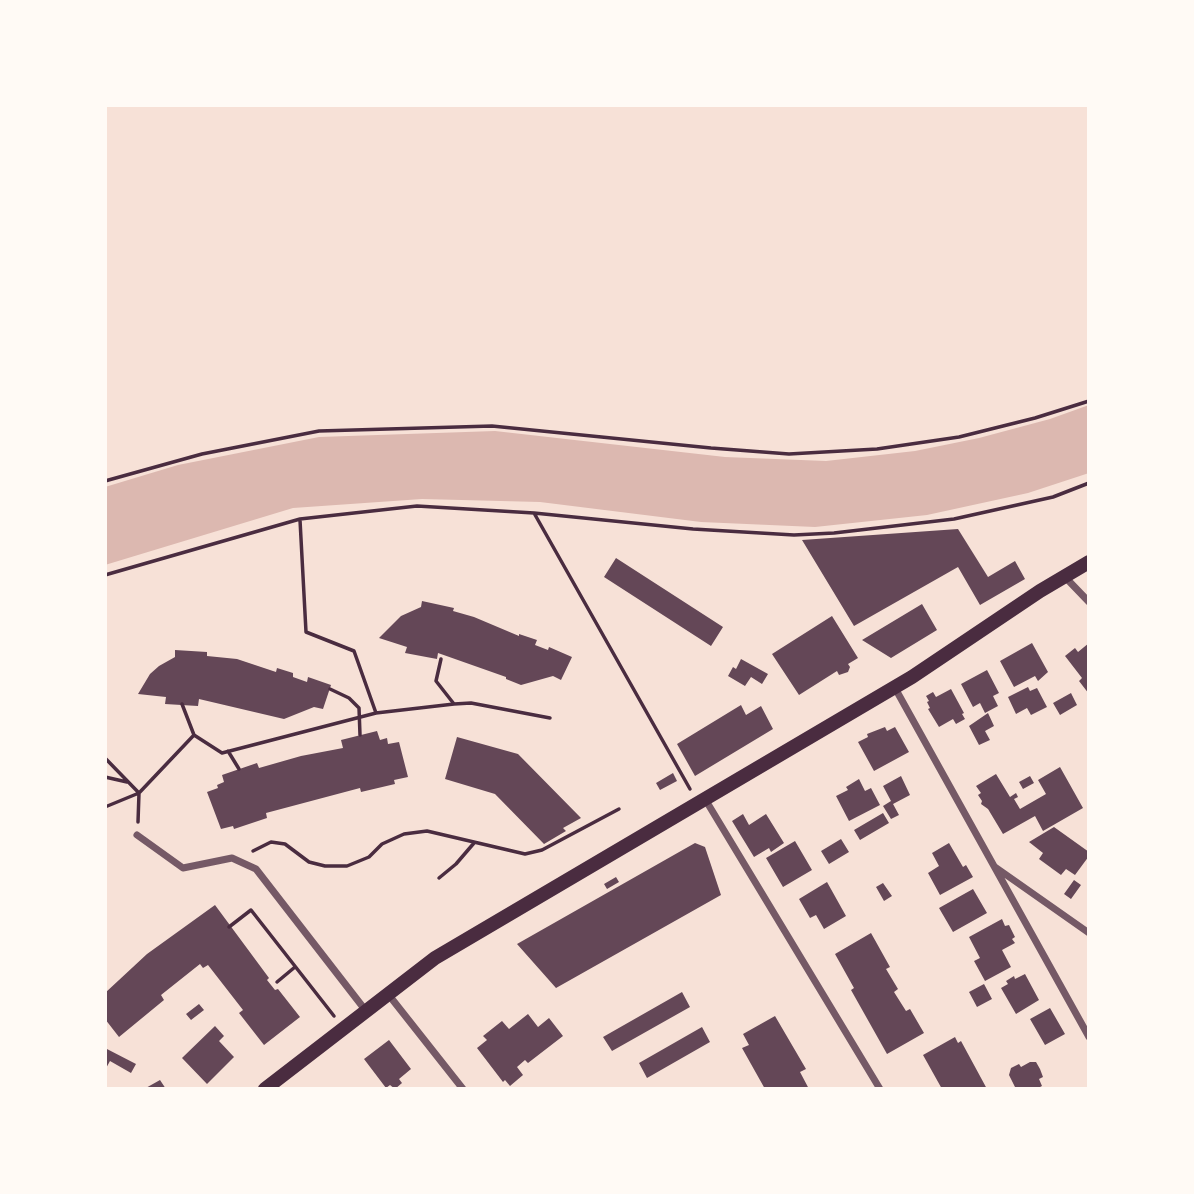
<!DOCTYPE html>
<style>
body{margin:0}
#map{position:relative;width:1194px;height:1194px;overflow:hidden;background:#f7e1d7;font-family:"Exo 2",sans-serif}
canvas{display:block}
.frame{position:absolute;inset:0;border:107px solid #fffaf5;pointer-events:none}
</style>
<div id="map">
<canvas width="1194" height="1194"></canvas>
<div class="frame"></div>
</div>
<script>
const ctx = document.querySelector('canvas').getContext('2d');
ctx.lineJoin = 'round';
function paint(path, color) { ctx.fillStyle = color; ctx.fill(path, 'evenodd'); }
const poly = rows => new Path2D(rows.map(r => 'M' + r).join(''));
function trace(path, color, width, dash) { ctx.strokeStyle = color; ctx.lineWidth = width; ctx.lineCap = dash ? 'butt' : 'round'; ctx.setLineDash(dash || []); ctx.stroke(path); }
paint(poly([
 [1089,405,1089,473,1028,493,927,515,815,527,701,522,540,502,422,499,293,508,105,565,105,487,178,465,319,437,495,431,725,457,826,461,915,451,979,438,1050,419]
]), '#dcb8b0');
paint(poly([
 [958,529,988,577,1015,561,1025,579,980,605,958,567,854,626,802,540],
 [616,558,723,627,711,646,604,577],
 [422,601,454,608,453,611,474,617,519,636,519,634,537,640,535,645,548,650,549,647,572,657,561,680,553,676,521,685,506,679,506,677,438,653,437,659,405,653,407,647,379,638,401,616,421,607],
 [922,604,937,630,891,658,862,640],
 [832,616,858,658,848,664,850,667,848,672,839,675,837,671,799,695,772,654],
 [1032,643,1048,672,1038,681,1035,676,1014,687,1000,661],
 [1089,643,1089,694,1079,681,1082,678,1065,656,1075,648,1078,652],
 [175,650,207,652,207,656,237,659,276,672,277,668,293,673,293,677,307,682,308,677,331,685,323,709,314,707,284,719,199,699,198,706,165,704,166,697,138,694,150,674,159,666,175,657],
 [741,659,768,674,762,684,751,677,745,686,728,676,733,667,736,669],
 [987,670,999,693,993,696,998,706,985,713,980,703,973,707,961,684],
 [1028,687,1030,691,1037,688,1047,707,1031,715,1027,708,1016,714,1008,697],
 [951,689,964,713,962,714,965,719,956,724,953,719,939,727,928,709,930,708,927,702,929,701,926,696,933,692,936,697],
 [1071,693,1077,705,1060,715,1053,703],
 [741,705,746,715,761,706,773,729,695,776,677,744],
 [988,713,994,726,985,731,990,740,979,745,969,726],
 [885,727,887,731,895,727,909,752,874,771,858,742,868,737,867,734],
 [377,731,380,740,387,738,388,744,399,742,408,777,394,780,395,784,361,792,360,788,266,813,267,818,234,829,233,826,221,829,207,792,218,788,217,785,224,782,222,775,257,763,259,768,301,756,343,748,341,740],
 [457,737,518,754,581,818,563,828,566,831,544,844,495,794,445,779],
 [1060,767,1083,808,1043,831,1035,816,1003,834,988,809,981,804,982,801,978,795,981,793,976,786,996,774,1010,797,1016,793,1018,797,1014,799,1020,809,1046,794,1038,780],
 [673,773,677,781,660,790,656,783],
 [901,776,910,795,893,804,899,815,891,819,883,806,891,801,883,786],
 [1030,776,1034,783,1023,789,1019,782],
 [859,779,865,791,871,788,880,805,849,821,836,796,848,790,846,787],
 [883,813,889,823,860,840,854,830],
 [743,814,749,825,766,814,784,843,771,852,769,848,754,857,732,821],
 [1054,827,1089,852,1089,856,1075,875,1066,869,1061,875,1039,859,1043,853,1029,842],
 [841,839,849,852,829,864,821,851],
 [795,841,812,870,783,887,766,858],
 [695,843,705,847,721,895,556,988,517,944],
 [949,843,963,867,966,865,973,877,940,895,928,873,939,866,932,853],
 [616,877,619,882,607,889,604,884],
 [1074,880,1081,885,1071,899,1064,894],
 [827,882,846,916,824,929,816,915,810,918,799,899],
 [883,883,892,896,884,901,876,887],
 [973,889,987,913,953,932,939,908],
 [215,905,269,978,267,980,275,990,278,989,300,1017,264,1045,239,1013,243,1010,208,965,203,968,200,964,161,995,164,1000,119,1037,105,1019,107,1014,105,993,147,954],
 [1002,919,1005,926,1009,925,1015,937,1012,939,1015,943,1002,950,1011,967,985,981,974,961,980,958,969,937],
 [871,933,890,967,886,969,898,989,894,992,906,1011,910,1009,924,1033,887,1054,851,990,854,988,835,954],
 [1025,974,1039,1000,1016,1014,1001,988,1008,984,1006,981,1014,976,1015,979],
 [984,984,992,999,977,1007,969,992],
 [682,992,690,1007,612,1051,603,1037],
 [199,1004,204,1010,191,1020,186,1014],
 [1050,1008,1065,1034,1045,1045,1030,1019],
 [528,1014,538,1027,549,1018,563,1036,528,1063,525,1060,517,1067,523,1075,510,1086,505,1080,503,1082,477,1048,487,1040,483,1036,502,1021,509,1029],
 [775,1016,806,1069,800,1072,809,1089,765,1089,742,1048,749,1045,743,1034],
 [215,1026,224,1036,219,1041,234,1057,207,1084,182,1058],
 [702,1027,710,1042,647,1078,639,1063],
 [955,1037,958,1043,961,1041,987,1089,942,1089,923,1055],
 [389,1040,411,1069,399,1079,402,1083,395,1089,390,1085,386,1088,364,1059],
 [105,1048,136,1064,131,1073,110,1061,105,1070],
 [1030,1062,1036,1062,1040,1069,1043,1077,1039,1079,1042,1086,1036,1089,1016,1089,1009,1075,1011,1068,1019,1064,1021,1067],
 [160,1080,166,1089,144,1089]
]), '#644757');
trace(poly([
 [105,481,202,454,319,431,492,426,711,448,789,454,877,449,959,437,1035,418,1089,401],
 [534,513,690,789],
 [300,520,306,632,354,651,376,713],
 [105,575,300,519,417,506,534,513,693,529,794,535,834,533,954,519,1053,497,1089,483],
 [441,659,436,681,454,704],
 [330,689,349,698,359,708,360,735],
 [182,704,194,735],
 [228,751,239,769],
 [105,758,139,793,138,822],
 [105,777,127,782],
 [105,807,139,793,194,735,222,753,376,713,454,704,471,703,550,718],
 [253,851,271,842,285,844,309,862,325,866,347,866,369,857,382,844,404,834,427,831,525,854,542,850,619,809],
 [439,878,456,864,474,843],
 [229,927,251,910,334,1016],
 [277,982,295,967]
]), '#4a2c40', 3.5);
trace(poly([
 [1065,577,1089,602],
 [895,688,1089,1037],
 [705,799,880,1089],
 [137,835,183,868,232,858,256,869,366,1011],
 [995,867,1089,933],
 [388,994,463,1089]
]), '#755966', 7);
trace(poly([
 [265,1089,435,958,912,677,1040,591,1089,562]
]), '#4a2c40', 14);
</script>
